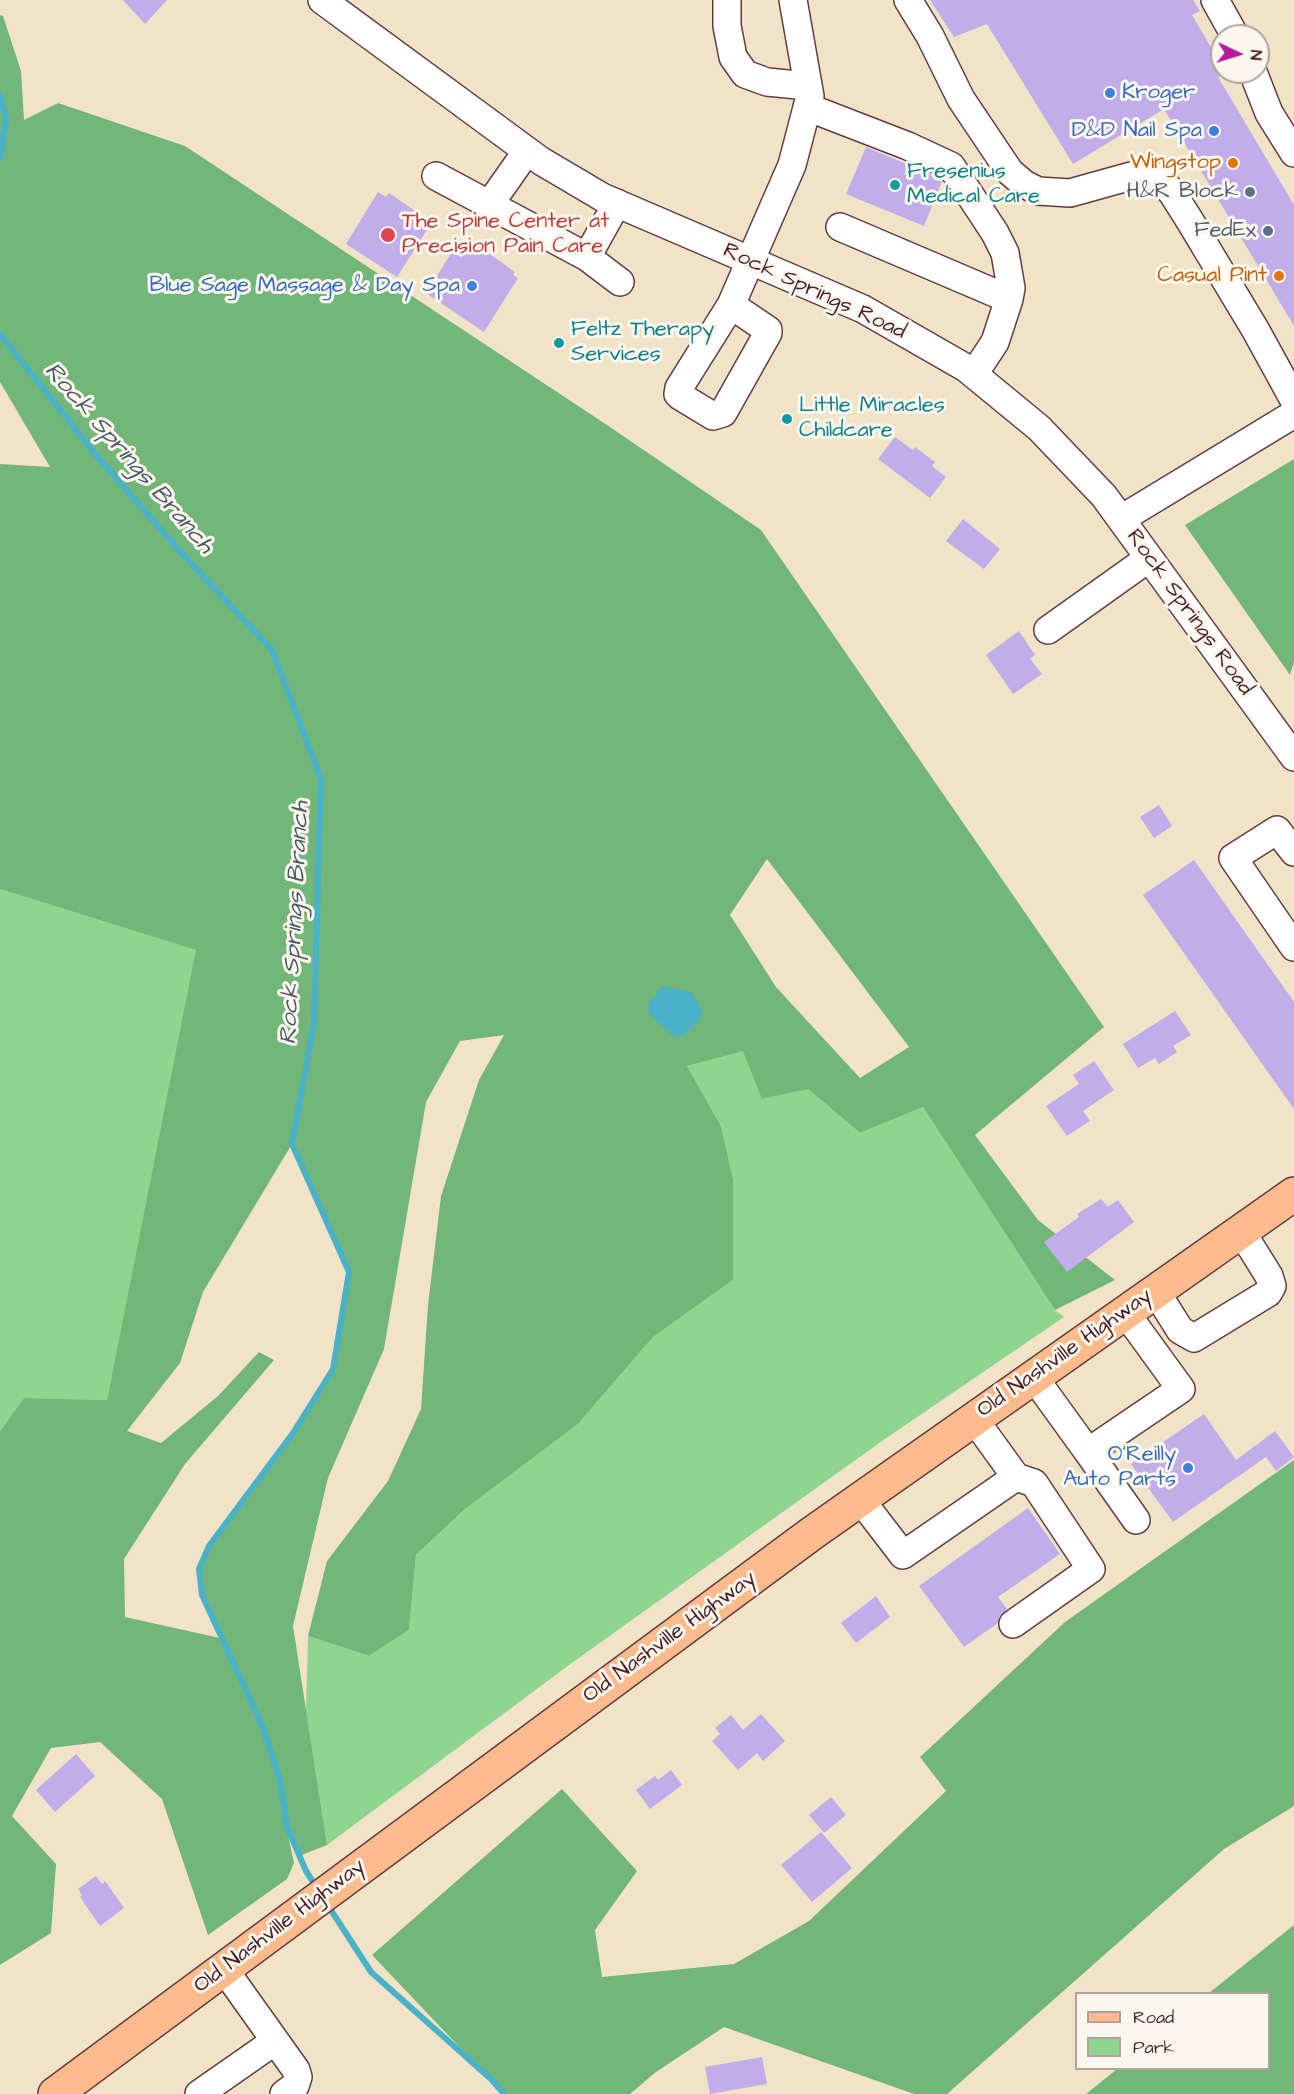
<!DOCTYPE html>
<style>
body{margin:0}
#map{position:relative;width:1294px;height:2094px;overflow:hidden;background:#f1e3c7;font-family:"Architects Daughter",sans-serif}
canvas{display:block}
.legend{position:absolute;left:1075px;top:1992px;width:195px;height:78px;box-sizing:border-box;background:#fbf7ec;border:2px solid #b4a19f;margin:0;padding:8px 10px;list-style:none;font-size:18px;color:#4a1f2b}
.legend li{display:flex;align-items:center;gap:12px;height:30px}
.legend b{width:30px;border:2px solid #b4a19f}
.north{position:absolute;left:1210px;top:24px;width:60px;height:60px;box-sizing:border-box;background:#fbf7ec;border:2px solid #b4a19f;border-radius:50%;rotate:94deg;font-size:16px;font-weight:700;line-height:24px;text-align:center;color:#4a1f2b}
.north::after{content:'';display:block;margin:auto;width:21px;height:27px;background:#b5179e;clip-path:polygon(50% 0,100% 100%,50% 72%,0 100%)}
</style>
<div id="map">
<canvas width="1294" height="2094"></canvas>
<ul class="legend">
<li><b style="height:8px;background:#fbbb8d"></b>Road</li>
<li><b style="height:16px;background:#8fd58f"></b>Park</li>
</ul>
<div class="north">N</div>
</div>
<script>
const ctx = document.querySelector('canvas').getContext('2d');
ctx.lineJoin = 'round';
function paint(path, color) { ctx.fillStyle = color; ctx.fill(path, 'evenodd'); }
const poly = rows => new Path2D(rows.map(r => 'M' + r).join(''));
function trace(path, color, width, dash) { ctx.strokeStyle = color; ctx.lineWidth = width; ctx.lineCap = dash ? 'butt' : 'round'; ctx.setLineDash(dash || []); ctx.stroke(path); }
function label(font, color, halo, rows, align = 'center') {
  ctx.font = font + ' "Architects Daughter",sans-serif'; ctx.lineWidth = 6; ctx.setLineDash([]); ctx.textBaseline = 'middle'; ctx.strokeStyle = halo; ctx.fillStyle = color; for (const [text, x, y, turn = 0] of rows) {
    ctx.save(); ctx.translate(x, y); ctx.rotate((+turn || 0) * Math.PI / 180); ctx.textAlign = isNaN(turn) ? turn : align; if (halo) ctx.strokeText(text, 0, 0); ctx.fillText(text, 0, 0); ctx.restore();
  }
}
paint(poly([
 [0,889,197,950,107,1400,24,1398,0,1431],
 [743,1050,808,1089,860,1133,923,1107,1055,1310,1064,1317,882,1441,569,1665,327,1845,306,1710,308,1636,369,1656,409,1630,416,1555,465,1509,578,1424,653,1337,733,1280,733,1179,721,1126,687,1066]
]), '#8fd58f');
paint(poly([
 [0,15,3,16,21,71,24,120,58,103,185,146,607,425,761,530,1104,1027,975,1135,1038,1220,1115,1280,1055,1310,923,1107,860,1133,808,1089,762,1099,743,1051,687,1066,721,1126,733,1179,733,1280,653,1337,578,1424,465,1509,416,1555,409,1630,369,1656,308,1636,327,1561,388,1481,421,1409,428,1305,441,1196,479,1080,504,1035,460,1041,426,1102,384,1349,328,1478,293,1626,327,1845,299,1856,287,1831,294,1863,287,1879,208,1935,162,1799,100,1742,51,1748,12,1816,56,1864,51,1933,0,1965,0,1431,24,1398,107,1400,196,950,0,889,0,464,50,467,0,382],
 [767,859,909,1047,860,1078,776,987,730,915],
 [292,1144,349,1273,333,1369,293,1433,209,1546,199,1569,202,1595,220,1638,125,1617,124,1559,185,1464,274,1360,259,1352,218,1396,161,1443,127,1431,180,1363,203,1292],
 [1294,459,1294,662,1290,675,1185,525],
 [1294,1460,1294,1806,1224,1849,947,2094,914,2094,724,2027,656,2072,630,2094,504,2094,372,1955,562,1789,637,1871,595,1930,602,1977,734,1964,809,1921,946,1791,920,1757,1065,1622],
 [1294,1925,1294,2094,1086,2094,1117,2069,1268,2068,1268,1994,1209,1993]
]), '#73b67a');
paint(poly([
 [662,986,691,992,702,1010,700,1019,684,1035,674,1037,649,1014,648,1004]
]), '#49b1c8');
trace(poly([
 [0,95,6,120,0,158],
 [0,334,96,455,177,548,272,650,321,779,314,1023,292,1144,349,1272,333,1369,293,1433,209,1546,199,1569,202,1595,262,1725,280,1780,287,1827,306,1871,317,1888],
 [327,1904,371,1972,492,2080,504,2094]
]), '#49b1c8', 6);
paint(poly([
 [123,0,167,0,145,24],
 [930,0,1193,0,1200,11,1192,15,1222,66,1222,72,1226,72,1218,77,1294,205,1294,326,1164,109,1073,164,987,24,954,37],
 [866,147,940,178,942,181,924,226,846,194],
 [378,192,386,197,389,193,424,217,422,221,430,225,397,277,346,244],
 [459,241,466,245,469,241,484,250,515,272,513,275,518,278,484,332,426,293],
 [895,437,913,450,915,447,935,462,932,466,946,477,930,498,878,459],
 [963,519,1000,549,984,569,946,541],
 [1019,631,1035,655,1030,659,1042,674,1013,694,986,655],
 [1159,805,1172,826,1154,838,1140,817],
 [1194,860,1294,1002,1294,1109,1143,895],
 [1175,1011,1191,1035,1173,1046,1177,1052,1159,1064,1155,1058,1138,1068,1123,1044],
 [1094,1061,1114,1090,1083,1111,1090,1121,1067,1136,1046,1106,1079,1084,1073,1075],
 [1101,1199,1108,1207,1118,1200,1134,1222,1067,1272,1044,1242,1079,1217,1077,1214],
 [1204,1414,1236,1460,1275,1431,1294,1457,1276,1471,1266,1457,1173,1522,1131,1464],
 [1028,1508,1060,1554,998,1597,1007,1609,999,1617,998,1623,964,1647,919,1586],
 [876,1596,890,1617,856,1643,841,1623],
 [761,1714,785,1741,763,1761,757,1753,738,1770,712,1741,720,1734,715,1728,731,1715,743,1730],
 [76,1754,95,1776,55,1812,36,1790],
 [671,1770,682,1785,650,1809,636,1790,655,1776,658,1780],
 [831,1797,846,1815,824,1833,809,1815],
 [821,1832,852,1868,812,1902,781,1865],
 [96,1876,102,1884,105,1881,124,1908,100,1926,80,1897,82,1895,78,1889],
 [762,2057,767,2084,710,2094,705,2067]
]), '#c0adea');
const minor = poly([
 [322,0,541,161,602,197,863,309,966,368,1039,428,1104,496,1294,757],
 [727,0,727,26,733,57,745,74,767,82,808,86],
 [908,0,930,36,961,99,1010,172,1024,184,1038,191,1070,193,1142,173,1160,178,1173,194,1190,221,1255,329,1294,400],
 [1215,0,1235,36],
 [1253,72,1269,113,1294,153],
 [807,107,908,146,951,166,995,233,1005,253,1011,288,1009,299],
 [436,176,587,257],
 [617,203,587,257,620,282],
 [489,205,527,151],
 [840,227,1009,299,995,342,974,374],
 [731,305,768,330,768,333,723,413,713,416,680,396,678,394,679,388,731,305,792,165,810,96,793,0],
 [1121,519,1294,414],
 [1048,630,1149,558],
 [1294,852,1277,830,1233,858,1294,947],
 [1155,1290,1180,1330,1194,1338,1268,1293,1272,1286,1269,1276,1241,1231],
 [1033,1376,1088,1452,1181,1389,1125,1312],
 [974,1419,1016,1477,1034,1483,1091,1569,1013,1624],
 [1088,1452,1136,1520],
 [860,1499,903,1555,1016,1477],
 [224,1969,296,2070,298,2077,295,2086,284,2094],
 [199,2094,275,2041]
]);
const major = poly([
 [55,2094,811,1534,1294,1194]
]);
trace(minor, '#633c42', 30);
trace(major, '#633c42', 36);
trace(minor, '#fff', 27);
trace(major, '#fbbb8d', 33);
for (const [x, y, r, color] of [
 [1110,93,6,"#3f7fe0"],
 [1214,131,6,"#3f7fe0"],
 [1233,163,6,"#e8710a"],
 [895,185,6,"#0f9aa8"],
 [1250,192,6,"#5c6f8a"],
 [1268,231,6,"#5c6f8a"],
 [388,235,8,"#e0444e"],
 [1279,276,6,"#e8710a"],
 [472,286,6,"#3f7fe0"],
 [559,343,6,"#0f9aa8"],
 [787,419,6,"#0f9aa8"],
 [1188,1468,6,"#3f7fe0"]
]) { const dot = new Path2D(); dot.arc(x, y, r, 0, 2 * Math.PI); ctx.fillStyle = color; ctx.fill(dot); trace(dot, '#fbf7ec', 2); }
label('22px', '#366cbe', '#fbf7ec', [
 ["Kroger",1122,93,"left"],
 ["D&D Nail Spa",1202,131],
 ["Blue Sage Massage & Day Spa",460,286],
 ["O'Reilly",1176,1455],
 ["Auto Parts",1176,1480]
], 'right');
label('22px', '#c56008', '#fbf7ec', [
 ["Wingstop",1221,163],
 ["Casual Pint",1267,276]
], 'right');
label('22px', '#0d838f', '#fbf7ec', [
 ["Fresenius",907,172],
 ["Medical Care",907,197],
 ["Feltz Therapy",571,330],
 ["Services",571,355],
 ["Little Miracles",799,406],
 ["Childcare",799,431]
], 'left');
label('22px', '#4e5e75', '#fbf7ec', [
 ["H&R Block",1238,192],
 ["FedEx",1256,231]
], 'right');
label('22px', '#be3a42', '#fbf7ec', [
 ["The Spine Center at",402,222],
 ["Precision Pain Care",402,247]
], 'left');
label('22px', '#4a1f2b', '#fbf7ec', [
 ["Rock Springs Road",814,292,25],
 ["Rock Springs Road",1189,613,54],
 ["Old Nashville Highway",1065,1354,-35],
 ["Old Nashville Highway",670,1638,-36],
 ["Old Nashville Highway",280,1927,-37]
]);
label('italic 24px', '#4a596a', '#fbf7ec', [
 ["Rock Springs Branch",128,459,49],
 ["Rock Springs Branch",296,923,-87]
]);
</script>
